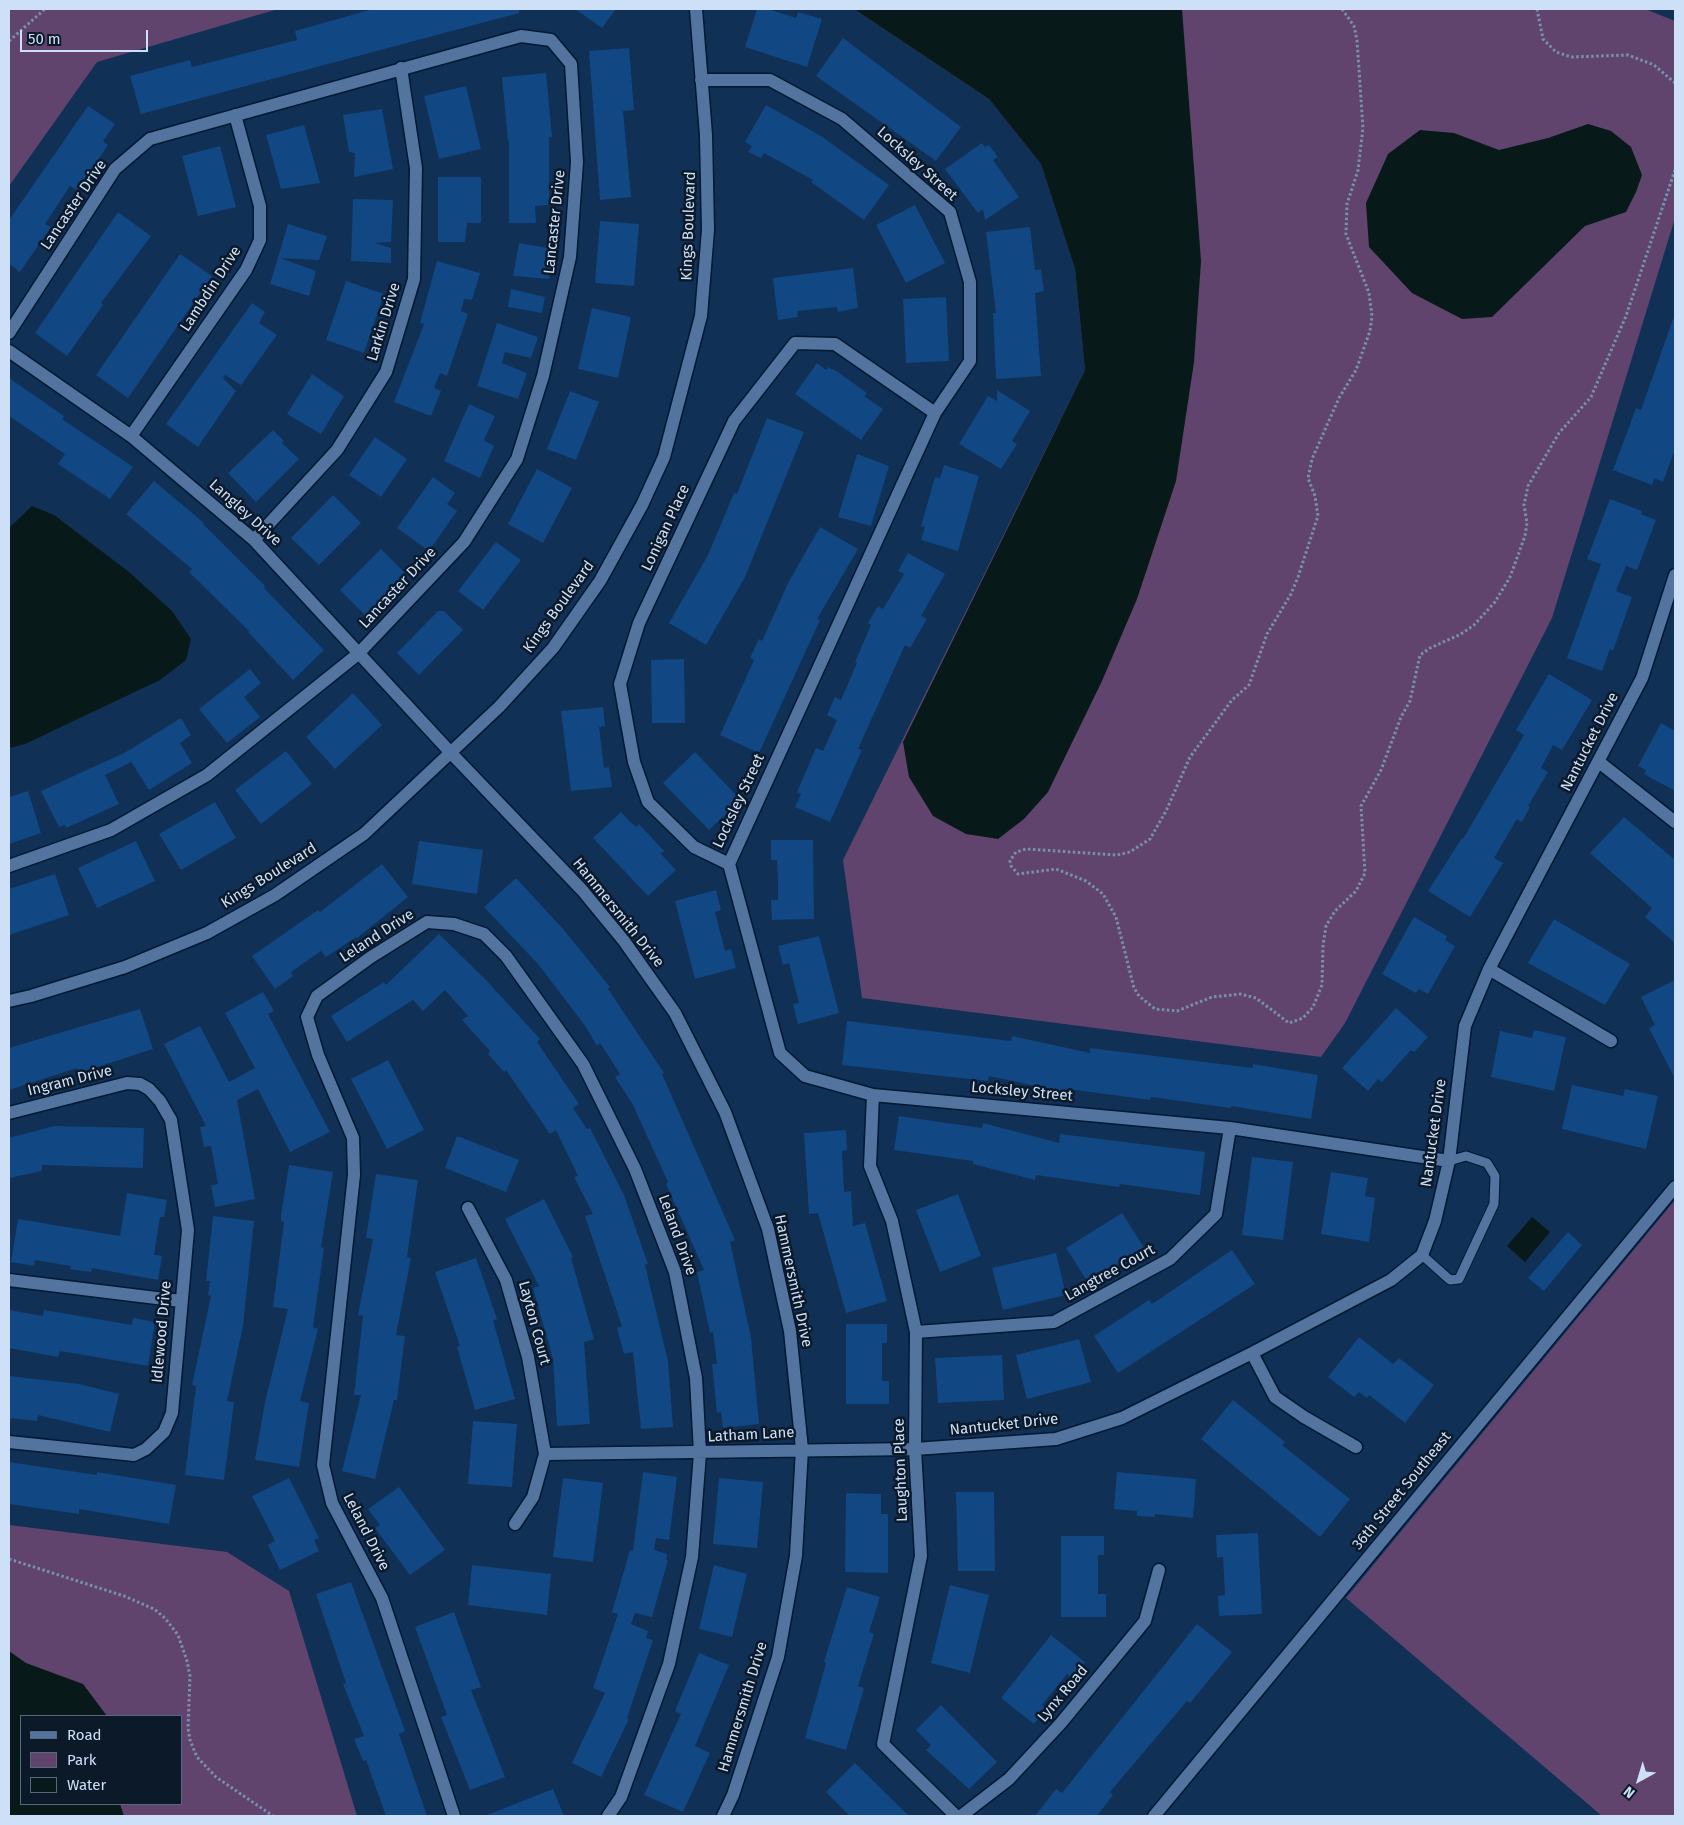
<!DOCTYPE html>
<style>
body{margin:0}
#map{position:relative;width:1684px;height:1825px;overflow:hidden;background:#103056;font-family:"Fira Sans",sans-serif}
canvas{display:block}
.frame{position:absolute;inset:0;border:10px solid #cde0f8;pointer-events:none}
.legend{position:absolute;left:20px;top:1715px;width:162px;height:90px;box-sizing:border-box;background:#0b1929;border:1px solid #59697c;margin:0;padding:6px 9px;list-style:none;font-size:15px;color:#cde0f8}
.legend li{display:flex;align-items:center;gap:10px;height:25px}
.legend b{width:25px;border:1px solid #59697c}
.north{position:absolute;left:1614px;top:1755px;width:50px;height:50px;-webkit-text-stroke:4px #0b1929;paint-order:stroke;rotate:219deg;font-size:14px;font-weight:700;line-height:20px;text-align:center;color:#cde0f8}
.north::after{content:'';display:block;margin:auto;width:18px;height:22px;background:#cde0f8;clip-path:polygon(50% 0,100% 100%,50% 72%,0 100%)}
.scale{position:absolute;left:20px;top:30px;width:128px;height:22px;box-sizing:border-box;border:2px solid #cde0f8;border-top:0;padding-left:6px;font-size:15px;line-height:18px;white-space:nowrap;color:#cde0f8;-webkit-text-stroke:4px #0b1929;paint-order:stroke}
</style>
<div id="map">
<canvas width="1684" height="1825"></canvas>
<div class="frame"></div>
<ul class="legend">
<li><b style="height:6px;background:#52749f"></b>Road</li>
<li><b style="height:14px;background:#60446d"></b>Park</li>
<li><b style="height:14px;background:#081919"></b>Water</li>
</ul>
<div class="north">N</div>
<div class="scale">50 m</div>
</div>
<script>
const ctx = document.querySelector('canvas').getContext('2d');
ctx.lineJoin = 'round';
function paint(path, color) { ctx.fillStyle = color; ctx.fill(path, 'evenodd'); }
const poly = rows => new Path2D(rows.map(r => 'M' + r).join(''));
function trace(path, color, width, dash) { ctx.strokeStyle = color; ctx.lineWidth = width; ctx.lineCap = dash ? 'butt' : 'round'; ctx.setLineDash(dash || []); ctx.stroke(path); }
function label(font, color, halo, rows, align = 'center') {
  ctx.font = font + ' "Fira Sans",sans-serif'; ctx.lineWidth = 5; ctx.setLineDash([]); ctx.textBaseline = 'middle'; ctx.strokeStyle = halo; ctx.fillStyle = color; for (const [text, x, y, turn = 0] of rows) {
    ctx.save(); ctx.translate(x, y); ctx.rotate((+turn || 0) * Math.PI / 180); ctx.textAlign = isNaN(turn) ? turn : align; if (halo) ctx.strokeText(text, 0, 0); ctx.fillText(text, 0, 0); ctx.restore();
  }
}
paint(poly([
 [9,9,278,9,97,62,9,186],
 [854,9,1645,9,1675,21,1675,218,1552,618,1345,1023,1321,1057,862,998,843,860,1085,370,1075,269,1041,164,989,99],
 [1675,1200,1675,1816,1602,1816,1346,1598],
 [9,1525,227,1552,289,1591,357,1816,9,1816],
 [21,1716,181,1716,181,1804,21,1804]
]), '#60446d');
paint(poly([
 [854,9,1182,9,1201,261,1194,362,1176,481,1137,599,1102,681,1048,792,1024,819,998,839,966,834,933,816,909,777,903,742,1085,370,1075,269,1041,164,989,99],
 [1588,124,1611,131,1631,147,1642,175,1636,192,1626,212,1585,226,1492,317,1462,319,1412,293,1369,247,1366,203,1388,154,1420,130,1454,133,1499,150,1548,138],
 [32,506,54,515,129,572,172,611,191,639,186,660,160,680,25,744,9,748,9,528],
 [1532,1217,1550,1232,1525,1262,1507,1246],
 [9,1651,26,1663,83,1684,107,1716,21,1716,21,1804,120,1804,124,1816,9,1816]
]), '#081919');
paint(poly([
 [373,9,519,9,519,13,141,114,130,76,190,60,192,67,297,40,295,31],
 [575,9,616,9,602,28],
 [757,9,768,9,796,18,798,12,822,19,807,67,745,47],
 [843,38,961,127,936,161,816,76],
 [629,48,634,110,623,111,631,197,600,200,589,51],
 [546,73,552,137,549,137,549,205,535,206,536,223,509,223,509,141,508,141,502,77],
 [466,86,481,149,439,159,424,96],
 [766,105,821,136,889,185,864,220,811,182,813,180,764,153,761,158,748,152,752,146,745,142],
 [88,106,115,124,103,141,108,145,77,190,70,186,45,224,51,227,20,272,9,264,9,220],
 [382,109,393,169,354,177,355,153,349,152,343,115],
 [304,125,320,183,281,189,266,135],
 [982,143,985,147,989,145,998,157,993,160,1019,197,985,220,983,209,978,213,945,169],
 [220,146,236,207,198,216,182,156],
 [438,177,481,177,481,223,467,223,465,242,438,242],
 [353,199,393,200,391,242,375,243,391,248,391,263,351,261],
 [915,205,945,263,906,283,876,225],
 [118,212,151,236,101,303,103,305,67,356,35,333],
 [600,221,639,224,634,286,595,283],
 [288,224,327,236,319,260,280,258,316,271,309,296,270,284],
 [1030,227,1035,270,1041,269,1044,291,1035,293,1041,376,996,379,993,313,996,313,986,232],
 [519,243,554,249,549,279,513,276],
 [180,254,212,276,128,398,96,375],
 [437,261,480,273,472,300,464,299,461,311,468,314,447,376,440,373,434,388,441,391,431,416,394,402,424,324,420,323],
 [853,268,858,308,838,312,837,307,797,311,798,317,778,320,773,278],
 [346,281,384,294,364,353,326,340],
 [511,289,545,297,542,313,508,307],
 [946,297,949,361,906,363,903,299],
 [252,303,265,312,259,323,277,335,241,385,225,375,223,378,236,391,198,447,166,424],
 [592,308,631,317,618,378,578,369],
 [1673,319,1675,319,1675,449,1663,482,1654,478,1652,485,1613,470,1636,408,1641,410],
 [497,323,538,337,531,358,505,352,502,363,527,373,518,399,477,386],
 [817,363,826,370,828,367,838,372,867,393,864,396,883,409,861,440,795,394],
 [312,374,344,396,321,434,287,414],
 [9,378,64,416,62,419,133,467,110,499,58,464,65,454,9,416],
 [997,390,1030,411,1012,441,1017,444,1001,469,959,444,988,396,997,401],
 [570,391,599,402,576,460,547,449],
 [469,404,495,416,484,440,494,446,480,478,444,461],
 [767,418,804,432,745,577,706,645,669,623,708,555,734,493,737,494],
 [273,430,284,441,282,443,299,459,256,502,228,473],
 [375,437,407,459,381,497,349,475],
 [857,454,889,466,871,526,838,517],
 [944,465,979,476,958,551,921,540,925,527,921,526,935,477,940,478],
 [537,469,572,488,543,543,508,524],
 [433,477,455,493,447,504,457,511,429,551,397,528],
 [154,481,204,523,203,524,265,586,264,588,324,650,293,680,248,632,249,631,189,572,192,569,126,514],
 [333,495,361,523,319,565,291,538],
 [1610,499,1642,511,1641,514,1656,520,1637,570,1626,566,1616,591,1632,597,1613,651,1610,649,1602,671,1567,658,1601,564,1587,559],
 [820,527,858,549,817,619,820,620,759,753,720,735,754,660,750,658,759,639,762,641,788,583],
 [496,542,521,560,483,610,458,591],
 [381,549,409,577,368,618,340,590],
 [908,553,945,574,921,616,927,619,910,648,905,645,858,749,862,750,830,822,795,807,801,794,797,792,816,748,823,751,837,720,827,715,835,697,841,700,857,663,855,662,871,625,868,623,878,606,883,609,904,574,898,571],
 [438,611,444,611,463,630,419,675,397,653],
 [684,659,685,723,652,723,651,660],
 [250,669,261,683,244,697,260,717,227,743,199,709],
 [1549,674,1592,700,1562,750,1553,745,1541,768,1548,772,1528,806,1530,807,1522,822,1517,819,1494,858,1503,863,1470,917,1428,891,1462,838,1463,839,1524,735,1516,730],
 [353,693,382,725,335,769,306,737],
 [603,707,605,726,599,727,604,768,609,767,612,787,571,791,561,711],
 [181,718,191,735,180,743,192,763,149,790,128,757,131,762,105,775,119,804,66,828,65,825,59,827,41,791,126,752],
 [1661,723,1675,731,1675,791,1644,774,1646,770,1638,766],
 [286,751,312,784,261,824,235,790],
 [695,752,741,800,709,830,663,783],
 [28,791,41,833,9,844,9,797],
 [215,802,236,838,181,870,159,834],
 [621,812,631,823,637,827,639,824,664,851,661,854,676,870,648,896,593,838],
 [1624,817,1675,860,1675,943,1645,917,1652,908,1590,853],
 [771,840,813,840,814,919,772,920,771,900,778,900,778,880,777,860,771,860],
 [136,841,155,881,97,908,78,868],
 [419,841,483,850,477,894,412,884],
 [382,864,408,897,357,938,356,937,326,957,321,951,291,972,293,976,275,989,252,956,318,910,320,912],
 [55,874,69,915,9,935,9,889],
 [516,878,564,930,610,987,608,989,664,1073,662,1074,735,1240,730,1242,751,1337,759,1424,723,1428,721,1412,717,1413,712,1364,717,1364,713,1332,710,1333,697,1272,704,1270,666,1184,668,1182,632,1103,615,1077,620,1074,600,1043,597,1046,586,1027,538,964,484,907],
 [716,890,721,910,715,912,725,951,731,949,736,968,695,979,675,901],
 [1414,917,1447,936,1445,940,1455,946,1428,994,1419,989,1416,993,1382,974],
 [1554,919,1630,964,1605,1005,1528,963],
 [439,934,487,981,540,1039,537,1042,579,1104,573,1108,587,1129,590,1128,624,1195,648,1264,645,1265,668,1361,673,1427,641,1429,633,1352,624,1354,617,1328,622,1326,585,1216,593,1214,574,1177,578,1176,556,1130,550,1134,506,1070,504,1072,488,1054,490,1051,462,1020,468,1016,445,990,423,1011,413,1000,347,1042,331,1016,384,982,386,985],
 [819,936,839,1013,798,1024,793,1004,799,1003,789,963,783,965,778,946],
 [1675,980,1675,1079,1649,1028,1655,1025,1641,997],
 [263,992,274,1011,268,1014,330,1132,290,1152,258,1089,237,1100,255,1199,215,1207,211,1185,218,1184,211,1146,204,1147,200,1127,206,1126,164,1044,200,1026,229,1082,255,1068,225,1013],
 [1396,1008,1428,1037,1414,1052,1411,1050,1382,1082,1378,1079,1368,1091,1342,1068],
 [140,1009,153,1049,79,1073,77,1068,9,1090,9,1048],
 [847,1021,1011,1041,1012,1036,1090,1053,1090,1048,1253,1068,1253,1064,1318,1075,1311,1119,1231,1106,1231,1108,1151,1097,1150,1100,1068,1089,1068,1093,989,1076,988,1081,842,1065],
 [1534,1030,1566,1037,1554,1091,1491,1077,1500,1031,1532,1038],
 [388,1060,424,1130,387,1149,351,1079],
 [1572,1085,1623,1096,1625,1089,1658,1096,1646,1149,1562,1129],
 [899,1116,982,1128,983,1123,1059,1143,1060,1134,1205,1152,1200,1195,1120,1184,1119,1187,1036,1175,1035,1180,973,1164,973,1161,894,1150],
 [54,1126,144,1128,143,1168,42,1165,42,1171,9,1178,9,1138],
 [846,1130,847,1150,842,1151,844,1192,851,1191,853,1226,865,1223,887,1301,846,1313,818,1213,809,1214,804,1133],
 [457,1136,519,1160,506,1192,445,1168],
 [1252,1157,1293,1162,1283,1240,1242,1235],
 [289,1165,333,1172,321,1247,324,1248,313,1327,318,1329,300,1401,309,1403,299,1467,255,1460,265,1402,288,1309,273,1307,284,1222,281,1221,281,1215],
 [1331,1172,1368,1178,1365,1196,1375,1198,1369,1242,1321,1234],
 [376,1174,418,1180,407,1257,411,1258,396,1335,405,1336,397,1400,394,1400,375,1479,342,1471,361,1395,354,1395,363,1316,358,1315,373,1239,366,1238],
 [127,1193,167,1200,164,1217,160,1217,154,1255,162,1256,158,1280,92,1268,91,1272,70,1269,71,1266,35,1260,34,1266,11,1262,18,1219,120,1236],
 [958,1194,981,1256,940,1272,916,1210],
 [544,1199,573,1257,571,1258,594,1339,584,1342,590,1424,557,1426,553,1359,533,1288,539,1286,505,1219],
 [1122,1213,1145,1249,1089,1284,1066,1248],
 [213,1216,254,1221,243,1326,227,1401,234,1402,224,1480,185,1475,196,1386,192,1385,211,1296,208,1295,210,1281,206,1281],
 [1568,1232,1582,1245,1544,1291,1528,1278],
 [1232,1250,1255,1284,1118,1373,1094,1336,1149,1300,1152,1304],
 [1056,1253,1066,1295,1003,1310,992,1268],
 [476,1258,497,1319,493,1320,515,1399,475,1410,457,1347,460,1346,435,1272],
 [9,1310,43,1316,44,1310,132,1325,133,1318,155,1322,148,1366,60,1351,58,1357,9,1348],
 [846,1324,887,1324,887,1343,882,1343,882,1381,889,1381,889,1404,846,1404],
 [1359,1337,1393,1364,1399,1358,1434,1385,1405,1423,1369,1395,1367,1398,1359,1392,1354,1397,1328,1377],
 [1079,1339,1091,1382,1027,1399,1016,1355],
 [1002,1355,1004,1400,938,1403,935,1358],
 [9,1376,79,1384,119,1394,110,1432,38,1415,37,1421,9,1418],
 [1233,1400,1285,1442,1282,1445,1350,1499,1320,1537,1201,1439],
 [473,1421,517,1424,512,1487,468,1484],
 [9,1462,97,1475,97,1472,176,1485,169,1524,79,1509,79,1514,9,1504],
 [643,1472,677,1477,669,1540,656,1538,654,1550,667,1554,666,1560,668,1560,652,1617,635,1613,631,1624,648,1631,646,1638,653,1640,627,1718,629,1719,601,1777,572,1763,605,1693,593,1688,618,1614,612,1612,630,1550,633,1551],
 [1117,1472,1196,1479,1193,1518,1155,1514,1155,1517,1137,1516,1137,1511,1114,1509],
 [289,1478,319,1538,314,1540,319,1551,280,1570,268,1545,275,1541,252,1496],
 [563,1478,603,1483,593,1562,553,1557],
 [719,1478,763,1482,757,1548,713,1544],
 [399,1487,445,1550,410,1575,375,1528,380,1525,368,1509],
 [956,1492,994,1492,995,1571,958,1571],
 [846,1493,881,1494,881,1514,888,1514,888,1573,845,1572],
 [1258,1533,1262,1614,1219,1616,1218,1596,1225,1595,1223,1557,1217,1558,1216,1535],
 [1061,1536,1104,1536,1104,1555,1098,1555,1098,1594,1106,1594,1106,1617,1061,1617],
 [472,1565,551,1574,547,1615,468,1605],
 [714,1565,747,1574,732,1637,699,1629],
 [351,1582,405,1731,399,1734,427,1816,386,1816,366,1760,363,1761,354,1739,364,1736,343,1684,346,1683,316,1594],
 [950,1585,989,1595,970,1673,931,1663],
 [847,1587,880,1597,869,1632,874,1634,858,1686,864,1688,846,1750,805,1738,826,1663,824,1662],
 [454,1612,481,1687,471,1690,505,1777,470,1790,441,1717,447,1715,415,1627],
 [1197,1624,1232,1652,1190,1703,1187,1701,1110,1792,1113,1795,1097,1816,1035,1816,1056,1789,1062,1793],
 [1051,1635,1085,1662,1072,1678,1067,1674,1042,1705,1046,1709,1034,1724,1001,1698],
 [699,1653,729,1665,695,1746,710,1753,683,1812,644,1795,681,1714,675,1711],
 [941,1705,997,1762,969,1789,926,1750,931,1745,916,1730],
 [855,1763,909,1816,850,1816,826,1792],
 [553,1789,564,1816,487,1816,487,1815]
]), '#114782');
const service = poly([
 [1422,1255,1450,1280,1459,1279,1494,1204,1495,1176,1487,1163,1466,1156,1449,1161]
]);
const minor = poly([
 [701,80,770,80,842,119,950,212,970,282,970,361,935,413,729,864,780,1053,805,1076,873,1095,1230,1128,1449,1161],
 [9,333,115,169,150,139,521,36,551,40,571,64,577,162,570,257,543,376,517,459,464,542,358,654,207,775,111,830,9,866],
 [9,351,131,436,254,540,451,753,582,890,624,941,675,1013,725,1112,768,1229,790,1331,802,1449,796,1556,778,1657,733,1795,723,1816],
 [131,436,246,270,260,240,260,206,235,115],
 [254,540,337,450,386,372,414,279,416,168,401,68],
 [1599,762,1675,822],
 [729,864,694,847,648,802,634,762,620,684,639,623,734,421,795,343,835,344,935,413],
 [1489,969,1611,1041],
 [9,1001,31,996,125,967,207,933,275,895,364,834,499,707,553,648,600,581,642,505,664,457,701,316,708,230,706,135,696,9],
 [873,1095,870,1166,892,1221,916,1332,915,1449,921,1556,883,1744,956,1816],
 [9,1113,127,1083,140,1084,149,1089,160,1101,171,1120,188,1230,172,1413,164,1432,146,1449,134,1455,9,1442],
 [468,1208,506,1280,528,1357,545,1454,533,1497,515,1524],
 [9,1280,181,1301],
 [916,1332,1054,1322,1170,1259,1216,1214,1230,1128],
 [1252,1353,1275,1397,1304,1417,1356,1447],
 [545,1454,915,1449,1056,1439,1122,1418,1252,1353,1391,1280,1422,1255,1435,1221,1449,1161,1465,1026,1489,969,1642,678,1675,575],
 [454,1816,382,1598,332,1503,323,1465,354,1175,353,1138,318,1055,307,1017,317,996,371,957,427,922,454,924,484,934,506,956,583,1064,635,1169,675,1272,696,1378,700,1453,692,1557,669,1664,621,1797,608,1816],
 [961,1816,1009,1779,1061,1723,1145,1621,1159,1570],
 [1154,1816,1675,1187]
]);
trace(service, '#021833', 11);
trace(minor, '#021833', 15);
trace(poly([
 [1342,9,1354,26,1357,40,1363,128,1358,170,1347,204,1346,234,1369,293,1372,316,1370,331,1356,370,1339,398,1312,459,1308,478,1315,496,1318,516,1298,577,1291,594,1267,634,1249,685,1232,700,1190,757,1166,811,1150,839,1130,852,1117,855,1026,849,1016,852,1010,861,1011,866,1018,874,1056,869,1086,881,1103,894,1116,917,1134,988,1139,996,1155,1009,1177,1011,1212,997,1240,994,1256,998,1289,1023,1303,1018,1313,1007,1322,985,1323,945,1326,926,1335,911,1356,891,1365,873,1361,806,1381,770,1401,717,1410,701,1420,655,1430,648,1461,634,1474,625,1495,602,1510,577,1525,536,1527,523,1524,505,1528,486,1559,433,1591,397,1626,316,1675,170],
 [1537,9,1543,39,1556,52,1571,57,1628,55,1654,65,1675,83],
 [9,41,45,9],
 [9,1559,124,1596,154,1609,165,1618,178,1635,187,1661,190,1676,188,1728,190,1740,197,1757,216,1777,273,1816]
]), '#7790ae', 3, [2.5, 2.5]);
trace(service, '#52749f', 9);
trace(minor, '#52749f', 12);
label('15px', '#cde0f8', '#0b1929', [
 ["Locksley Street",917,164,42],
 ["Lancaster Drive",74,205,-56],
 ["Lancaster Drive",555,222,-84],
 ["Kings Boulevard",689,226,-88],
 ["Lambdin Drive",211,289,-57],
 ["Larkin Drive",384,322,-73],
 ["Langley Drive",245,513,42],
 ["Lonigan Place",666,528,-65],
 ["Lancaster Drive",398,588,-47],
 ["Kings Boulevard",559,607,-54],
 ["Nantucket Drive",1590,742,-63],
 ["Locksley Street",739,801,-65],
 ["Kings Boulevard",269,876,-32],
 ["Hammersmith Drive",618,913,51],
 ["Leland Drive",377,936,-33],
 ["Ingram Drive",70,1081,-14],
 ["Locksley Street",1022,1092,5],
 ["Nantucket Drive",1434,1133,-82],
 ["Leland Drive",677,1235,70],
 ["Langtree Court",1110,1273,-29],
 ["Hammersmith Drive",793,1281,78],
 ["Layton Court",534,1323,75],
 ["Idlewood Drive",162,1332,-85],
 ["Nantucket Drive",1004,1425,-6],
 ["Latham Lane",751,1435,-3],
 ["Laughton Place",901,1470,-92],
 ["36th Street Southeast",1402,1491,-51],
 ["Leland Drive",366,1532,63],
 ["Lynx Road",1063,1694,-50],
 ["Hammersmith Drive",743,1707,-73]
]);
</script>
